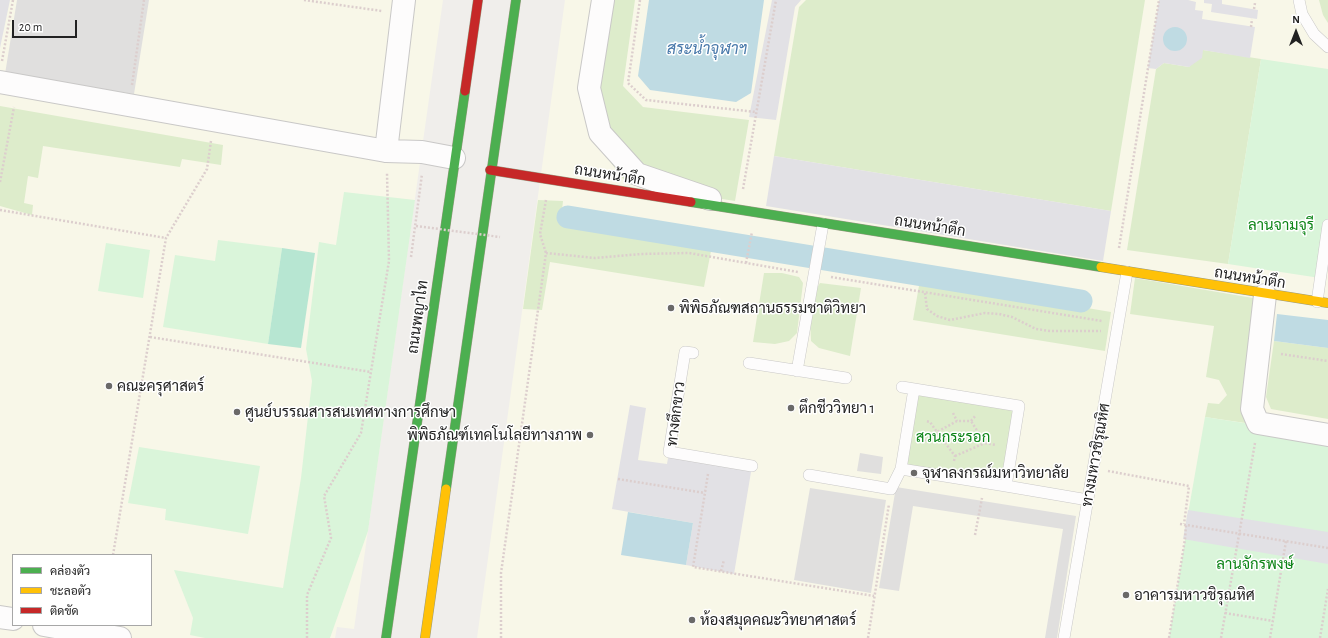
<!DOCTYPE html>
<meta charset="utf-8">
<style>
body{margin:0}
#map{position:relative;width:1328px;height:638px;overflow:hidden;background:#f0eeeb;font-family:"Alegreya Sans",Sarabun,sans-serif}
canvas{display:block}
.legend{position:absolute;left:12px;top:554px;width:140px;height:72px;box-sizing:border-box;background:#fff;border:1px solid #a7a7a7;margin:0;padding:5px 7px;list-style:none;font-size:12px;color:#222}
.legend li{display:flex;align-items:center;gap:8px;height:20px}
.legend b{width:20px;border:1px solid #a7a7a7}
.north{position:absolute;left:1276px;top:12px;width:40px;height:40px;-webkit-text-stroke:3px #fff;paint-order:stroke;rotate:0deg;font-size:11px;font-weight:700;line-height:16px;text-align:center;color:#222}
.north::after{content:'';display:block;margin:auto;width:14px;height:18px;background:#222;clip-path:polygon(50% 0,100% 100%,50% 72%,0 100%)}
.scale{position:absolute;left:12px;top:20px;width:65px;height:18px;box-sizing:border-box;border:2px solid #222;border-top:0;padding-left:5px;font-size:12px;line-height:14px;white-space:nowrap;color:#222;-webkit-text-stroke:3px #fff;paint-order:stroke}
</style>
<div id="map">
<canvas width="1328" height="638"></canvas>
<ul class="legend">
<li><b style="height:5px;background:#4caf50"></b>คล่องตัว</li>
<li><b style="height:5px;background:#ffc107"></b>ชะลอตัว</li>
<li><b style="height:5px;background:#c62828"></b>ติดขัด</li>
</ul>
<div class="north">N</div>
<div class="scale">20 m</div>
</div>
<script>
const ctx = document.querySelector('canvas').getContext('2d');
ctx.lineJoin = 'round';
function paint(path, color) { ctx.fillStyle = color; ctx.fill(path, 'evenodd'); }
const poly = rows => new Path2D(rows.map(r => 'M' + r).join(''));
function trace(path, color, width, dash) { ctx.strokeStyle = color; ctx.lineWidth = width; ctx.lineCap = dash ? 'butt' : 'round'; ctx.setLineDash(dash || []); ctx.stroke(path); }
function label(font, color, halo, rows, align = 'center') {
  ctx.font = font + ' "Alegreya Sans",Sarabun,sans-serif'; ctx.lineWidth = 3; ctx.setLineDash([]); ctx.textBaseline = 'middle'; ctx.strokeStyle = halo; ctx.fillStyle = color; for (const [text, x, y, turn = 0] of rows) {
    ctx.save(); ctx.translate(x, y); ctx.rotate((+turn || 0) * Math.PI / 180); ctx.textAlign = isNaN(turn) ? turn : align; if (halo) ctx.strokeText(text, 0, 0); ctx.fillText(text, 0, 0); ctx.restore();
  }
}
paint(poly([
 [0,0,443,0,354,629,337,627,335,638,0,638],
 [13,555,151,555,151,625,13,625],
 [565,0,1328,0,1328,638,477,638]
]), '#f8f7e8');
paint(poly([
 [610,0,635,0,623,86,643,107,749,120,735,201,627,184,590,135],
 [806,0,1145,0,1111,211,774,156,799,7],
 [1319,0,1328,0,1328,23,1323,15],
 [1203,50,1261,59,1228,264,1127,250,1156,69,1164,63,1189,67],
 [0,106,223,145,221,165,182,159,180,167,43,146,38,178,28,176,24,203,33,205,32,215,0,206],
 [538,200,563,201,561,219,712,246,704,287,550,262,542,310,523,309],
 [764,273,782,273,799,277,803,283,797,333,789,341,775,344,753,342],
 [1135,278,1259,299,1252,424,1205,417,1208,403,1219,404,1227,395,1219,380,1206,377,1214,326,1130,314],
 [920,280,1111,312,1105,351,913,320],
 [820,283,861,288,850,356,819,348,811,341,810,318,817,288],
 [1274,341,1328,348,1328,419,1271,409,1266,397],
 [914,389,1019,406,1006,486,901,469]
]), '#ddeccb');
paint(poly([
 [1261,59,1328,69,1328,225,1320,278,1228,264],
 [344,192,415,200,368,531,330,638,205,638,190,635,193,618,174,570,283,588,301,478,312,381,306,349,319,242,336,245],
 [218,240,282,248,268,344,163,327,175,255,215,261],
 [106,243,150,250,143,298,98,291],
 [1205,417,1328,436,1328,638,1169,638,1185,540,1186,525],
 [139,447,260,466,248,534,165,520,166,509,128,503]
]), '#daf5da');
paint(poly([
 [282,248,315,253,301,348,268,344]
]), '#b7e6d2');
paint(poly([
 [17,0,149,0,134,94,5,74],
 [860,453,883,457,881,474,857,471],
 [896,487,1076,516,1057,638,1045,638,1063,529,913,506,899,591,879,588],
 [810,488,886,500,871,593,794,580]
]), '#e0dfde');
paint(poly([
 [0,0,10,0,0,48],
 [772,0,801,0,795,7,776,120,749,117],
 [1159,0,1188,0,1196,2,1195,10,1203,11,1202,19,1255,27,1250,58,1203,50,1202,58,1189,67,1164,63,1156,69,1148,68],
 [1204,0,1222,0,1222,4,1258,10,1257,19,1211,12,1212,4,1204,3],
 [774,156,1111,211,1103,261,766,206],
 [630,405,646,408,638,460,667,464,669,452,752,466,734,574,686,565,693,523,612,509],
 [1188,510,1328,532,1328,564,1183,539]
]), '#e2e1e5');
paint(poly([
 [649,0,764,0,751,93,736,102,650,90,638,76],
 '1163 39a12 12 0 1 1 24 0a12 12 0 1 1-24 0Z',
 [1277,314,1328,320,1328,348,1274,341],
 [628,512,693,523,686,565,621,555]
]), '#bfdbe3');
trace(poly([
 [568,217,1081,301]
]), '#bfdbe3', 23);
const lane = poly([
 [1299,0,1302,14,1314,34,1328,47],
 [1317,302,1328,225],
 [693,353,685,352,669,452,752,466],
 [749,363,846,378],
 [797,371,823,224],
 [901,469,1006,486,1019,406,902,387],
 [809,475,891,489,901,469,914,389],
 [1006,486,1088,500],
 [1064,638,1127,272]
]);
const street = poly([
 [603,0,589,88,600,133,637,174,710,199],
 [0,82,386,151,422,152,454,158],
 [386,151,404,0],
 [1265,295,1252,409,1258,423,1328,435],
 [0,617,13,619],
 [44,625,120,638]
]);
const fast = poly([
 [691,202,1101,267],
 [446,489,516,0],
 [386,638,465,91]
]);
const slow = poly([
 [1101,267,1328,303],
 [425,638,446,489]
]);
const jam = poly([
 [465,91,478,0],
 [490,170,691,202]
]);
trace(lane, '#c9c8c7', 12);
trace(street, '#c9c8c7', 24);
trace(fast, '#999a82', 10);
trace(slow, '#999a82', 10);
trace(jam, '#999a82', 10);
trace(poly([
 [304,0,382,11],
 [640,0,628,83,646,100,756,112],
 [1254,9,1255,3],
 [1251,27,1252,19],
 [2,61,13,0],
 [132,85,144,0],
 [0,182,14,107],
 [743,189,776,0],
 [546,200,540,234,546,253],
 [0,210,166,238],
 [1119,248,1159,0],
 [411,257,422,174],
 [746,263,752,232],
 [831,277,1102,321],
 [925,293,927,309,937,316,950,320,985,313,999,314,1012,317,1036,329,1050,331,1101,331],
 [150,337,371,372],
 [1281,354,1328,361],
 [953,413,957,421],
 [922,441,924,442,937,432,930,422,926,421],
 [985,443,996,445],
 [955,456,985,443,971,421],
 [954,461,955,456,937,432,957,421,971,421,976,415],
 [1108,471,1189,486,1184,524],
 [708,474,693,567,874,596],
 [618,479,705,493],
 [1180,524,1328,548],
 [975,535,982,498],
 [113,555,166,238,207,169,211,141],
 [721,571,724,560],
 [1225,613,1273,621],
 [307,638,307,595,331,538,324,496,361,433,389,261,387,173],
 [501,638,501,573,546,253,595,258,641,254,689,253,798,272],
 [868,638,889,504],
 [1169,638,1185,539,1186,525],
 [1221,638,1255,443],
 [1270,638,1286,541],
 [1320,638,1328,589]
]), '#dccecd', 2.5, [2, 2]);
trace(lane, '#fdfcfc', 11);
trace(street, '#fdfcfc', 22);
trace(fast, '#4caf50', 9);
trace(slow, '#ffc107', 9);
trace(jam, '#c62828', 9);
trace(poly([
 [416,226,500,237]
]), '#dccecd', 2.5, [2, 2]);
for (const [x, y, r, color] of [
 [671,308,4,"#6a6968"],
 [109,386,4,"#6a6968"],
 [791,408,4,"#6a6968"],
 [237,412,4,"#6a6968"],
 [590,435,4,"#6a6968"],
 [914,473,4,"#6a6968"],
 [1126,595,4,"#6a6968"],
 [692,620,4,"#6a6968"]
]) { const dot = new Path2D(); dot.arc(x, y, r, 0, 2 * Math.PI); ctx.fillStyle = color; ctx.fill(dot); trace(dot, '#fff', 1.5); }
label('15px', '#222', '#fff', [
 ["ถนนหน้าตึก",610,175,9],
 ["ถนนหน้าตึก",930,226,9],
 ["ถนนหน้าตึก",1250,278,9],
 ["ถนนพญาไท",418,317,-82],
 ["ทางตึกขาว",676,414,-83],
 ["ทางมหาวชิรุณหิศ",1096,455,-80]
]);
label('15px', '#0c8416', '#fff', [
 ["ลานจามจุรี",1281,225],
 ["สวนกระรอก",953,437],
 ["ลานจักรพงษ์",1255,564]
]);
label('15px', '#222', '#fff', [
 ["พิพิธภัณฑสถานธรรมชาติวิทยา",679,308],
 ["คณะครุศาสตร์",117,386],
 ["ตึกชีววิทยา 1",799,408],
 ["ศูนย์บรรณสารสนเทศทางการศึกษา",245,412],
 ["พิพิธภัณฑ์เทคโนโลยีทางภาพ",582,435,"right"],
 ["จุฬาลงกรณ์มหาวิทยาลัย",922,473],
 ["อาคารมหาวชิรุณหิศ",1134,595],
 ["ห้องสมุดคณะวิทยาศาสตร์",700,620]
], 'left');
label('italic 16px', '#4a7aab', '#fff', [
 ["สระน้ำจุฬาฯ",707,49]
]);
</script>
